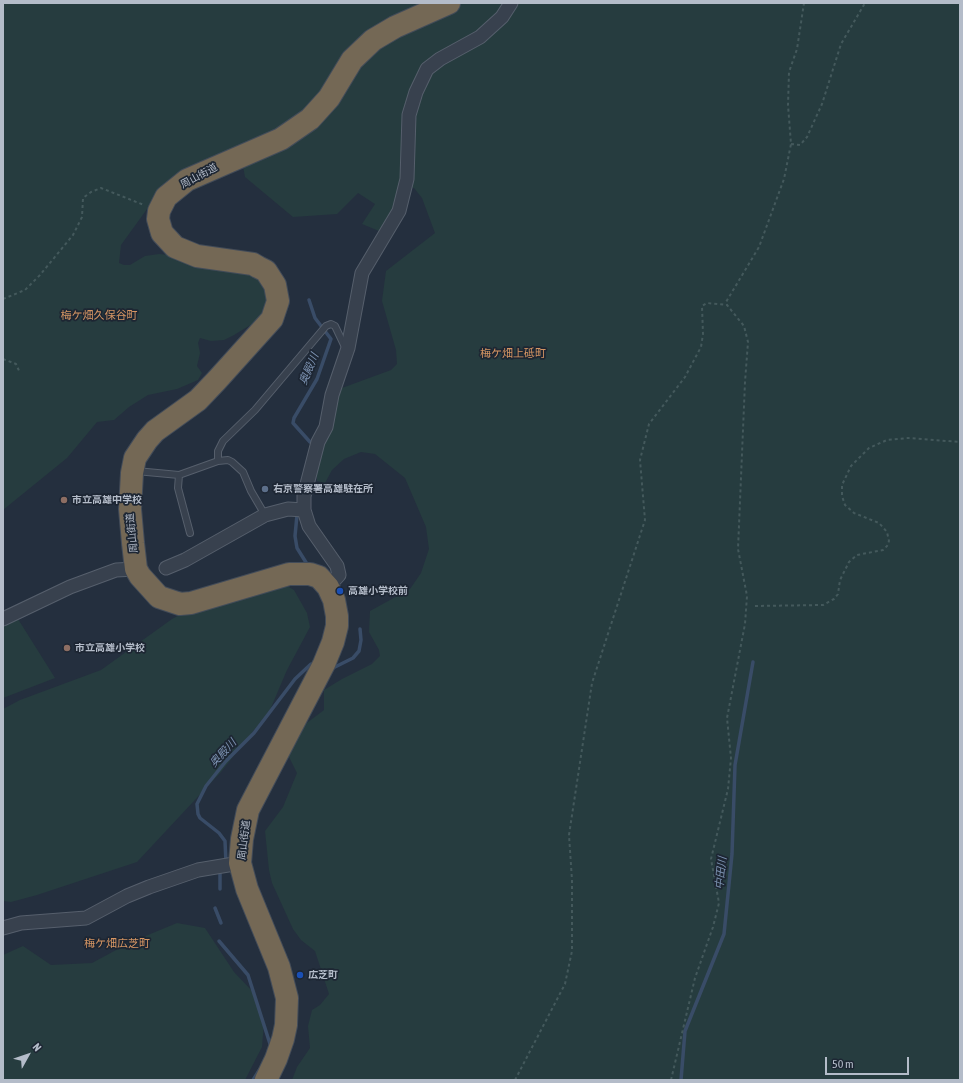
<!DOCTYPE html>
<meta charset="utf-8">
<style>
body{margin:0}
#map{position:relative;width:963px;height:1083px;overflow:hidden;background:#242f3e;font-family:"Asap Condensed",sans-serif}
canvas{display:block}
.frame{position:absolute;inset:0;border:4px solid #b4bcc9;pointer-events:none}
.north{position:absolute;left:8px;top:1035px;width:40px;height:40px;-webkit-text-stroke:3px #1d2633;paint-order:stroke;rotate:50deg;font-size:11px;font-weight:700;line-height:16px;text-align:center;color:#b4bcc9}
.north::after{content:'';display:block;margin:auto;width:14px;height:18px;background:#b4bcc9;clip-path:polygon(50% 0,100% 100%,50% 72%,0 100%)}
.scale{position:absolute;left:825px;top:1057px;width:84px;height:18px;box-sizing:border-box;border:2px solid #b4bcc9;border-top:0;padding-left:5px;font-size:12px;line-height:14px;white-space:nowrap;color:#b4bcc9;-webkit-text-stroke:3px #1d2633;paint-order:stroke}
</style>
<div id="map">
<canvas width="963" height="1083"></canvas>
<div class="frame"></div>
<div class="north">N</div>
<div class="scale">50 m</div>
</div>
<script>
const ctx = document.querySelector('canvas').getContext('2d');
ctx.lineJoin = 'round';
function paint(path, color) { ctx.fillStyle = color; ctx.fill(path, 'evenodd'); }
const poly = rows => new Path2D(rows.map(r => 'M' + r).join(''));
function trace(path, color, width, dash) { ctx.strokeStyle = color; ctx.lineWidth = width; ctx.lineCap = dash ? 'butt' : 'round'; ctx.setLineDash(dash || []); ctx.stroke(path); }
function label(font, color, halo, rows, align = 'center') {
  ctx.font = font + ' "Asap Condensed","Noto Sans JP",sans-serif'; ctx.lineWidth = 3.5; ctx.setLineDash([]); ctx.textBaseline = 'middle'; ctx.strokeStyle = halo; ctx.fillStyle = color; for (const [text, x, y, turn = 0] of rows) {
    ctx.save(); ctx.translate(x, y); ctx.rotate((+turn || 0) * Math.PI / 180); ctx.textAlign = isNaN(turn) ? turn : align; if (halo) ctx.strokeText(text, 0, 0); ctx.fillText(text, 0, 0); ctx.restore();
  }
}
paint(poly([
 [3,3,960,3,960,1080,292,1080,297,1067,310,1048,308,1026,312,1010,320,1005,329,994,315,951,301,940,293,929,272,883,269,870,265,831,283,807,297,773,288,755,300,728,324,710,324,690,342,679,372,664,380,656,379,650,369,632,370,611,410,589,421,573,429,549,426,527,405,478,375,454,361,452,344,459,332,470,325,483,317,481,317,461,342,388,391,370,397,364,396,350,382,301,386,271,435,233,422,198,414,188,403,185,397,207,379,231,362,224,375,204,358,193,337,214,293,217,245,177,243,166,155,198,121,245,119,263,124,265,130,265,145,256,159,254,246,262,271,299,262,318,234,335,224,340,211,341,200,338,198,343,200,353,197,366,202,373,198,380,177,389,148,395,129,407,114,420,97,422,67,458,3,510],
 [282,583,294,590,307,613,310,627,287,670,270,710,221,772,137,862,37,895,11,902,3,901,3,709,20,700,101,670,172,619,191,609],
 [18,619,55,678,3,698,3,626],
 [177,923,205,928,234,972,254,993,264,1023,262,1047,245,1080,3,1080,3,955,23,946,51,965,92,963,131,942]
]), '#263c3f');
trace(poly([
 [309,300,315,318,331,339,317,379,294,418,293,423,310,442],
 [297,515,295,536,297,548,307,564],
 [333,668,353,658,359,651,361,640,360,629],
 [226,863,225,841,219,833,200,818,198,814,197,804,206,786,226,761,254,733,295,679,311,664],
 [220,874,220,889],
 [215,908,221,923],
 [219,941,248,975,271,1047],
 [253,1080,260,1069],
 [681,1080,685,1031,724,934,732,854,735,765,753,662]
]), '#394c67', 3.5);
const lane = poly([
 [136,471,179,475,218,461],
 [179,475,178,488,190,533],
 [265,515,251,491,243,472,232,462,228,460,218,461,218,451,223,441,255,410,326,326,331,324,335,326,345,347]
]);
const street = poly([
 [166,568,185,560,265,515,288,509,304,510],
 [328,587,339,575,337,566,309,526,304,510,304,496,318,442,326,427,332,395,348,348,362,273,399,211,407,179,409,115,416,92,427,69,440,59,480,37,502,17,511,3],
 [3,619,70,587,116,570,136,569],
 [3,928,21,923,86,918,127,896,149,887,198,870,240,863]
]);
const highway = poly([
 [266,1080,276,1059,283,1039,286,1025,287,998,279,967,247,889,240,863,242,839,248,810,324,664,333,642,337,626,337,616,334,600,328,587,319,577,310,574,289,574,191,603,180,604,159,597,140,576,136,569,133,543,130,509,132,473,135,458,147,440,155,431,198,400,217,380,272,319,278,301,275,285,266,271,258,267,253,264,197,256,175,247,162,233,158,219,159,211,166,197,187,180,281,139,310,119,329,98,352,60,373,40,395,27,449,3]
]);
trace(lane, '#565f6c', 8);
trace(street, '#565f6c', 15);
trace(highway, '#434c59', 24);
trace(poly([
 [791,144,800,145,807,137,822,104,841,44,865,3],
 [3,299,25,290,40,275,73,235,82,217,83,198,91,192,101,188,144,205],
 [3,359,16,364,20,373],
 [755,606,823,605,834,599,838,594,840,580,849,562,857,555,883,550,887,546,889,541,887,532,879,523,854,513,845,505,842,496,842,485,851,466,869,448,887,440,908,438,960,442],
 [515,1080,565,984,572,951,572,880,569,835,592,683,645,520,640,460,649,424,685,377,701,347,703,334,702,306,707,303,727,305],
 [671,1080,695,978,713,927,719,903,711,859,728,789,731,758,727,718,745,624,747,596,738,549,745,382,748,342,744,326,727,305,726,302,759,247,784,179,791,144,788,105,789,72,797,49,804,3]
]), '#44595c', 2, [3, 3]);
trace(lane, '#38414e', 6);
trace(street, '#38414e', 13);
trace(highway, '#746855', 22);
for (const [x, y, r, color] of [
 [265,489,4,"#5c6f8a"],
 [64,500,4,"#8d6e63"],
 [340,591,4,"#1a4fb4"],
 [67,648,4,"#8d6e63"],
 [300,975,4,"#1a4fb4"]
]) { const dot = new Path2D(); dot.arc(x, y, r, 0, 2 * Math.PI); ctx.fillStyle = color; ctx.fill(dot); trace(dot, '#1d2633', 1.5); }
label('10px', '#b4bcc9', '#1d2633', [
 ["周山街道",199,176,-28],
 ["周山街道",132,533,-96],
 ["周山街道",244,840,-83]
]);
label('bold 10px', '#b4bcc9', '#1d2633', [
 ["右京警察署高雄駐在所",273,489],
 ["市立高雄中学校",72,500],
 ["高雄小学校前",348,591],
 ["市立高雄小学校",75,648],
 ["広芝町",308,975]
], 'left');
label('11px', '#d59563', '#1d2633', [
 ["梅ケ畑久保谷町",99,316],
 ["梅ケ畑上砥町",513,354],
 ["梅ケ畑広芝町",117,944]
]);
label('italic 11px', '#7c92b1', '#1d2633', [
 ["奥殿川",309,369,-67],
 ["奥殿川",223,753,-47],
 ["中田川",721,873,-84]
]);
</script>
